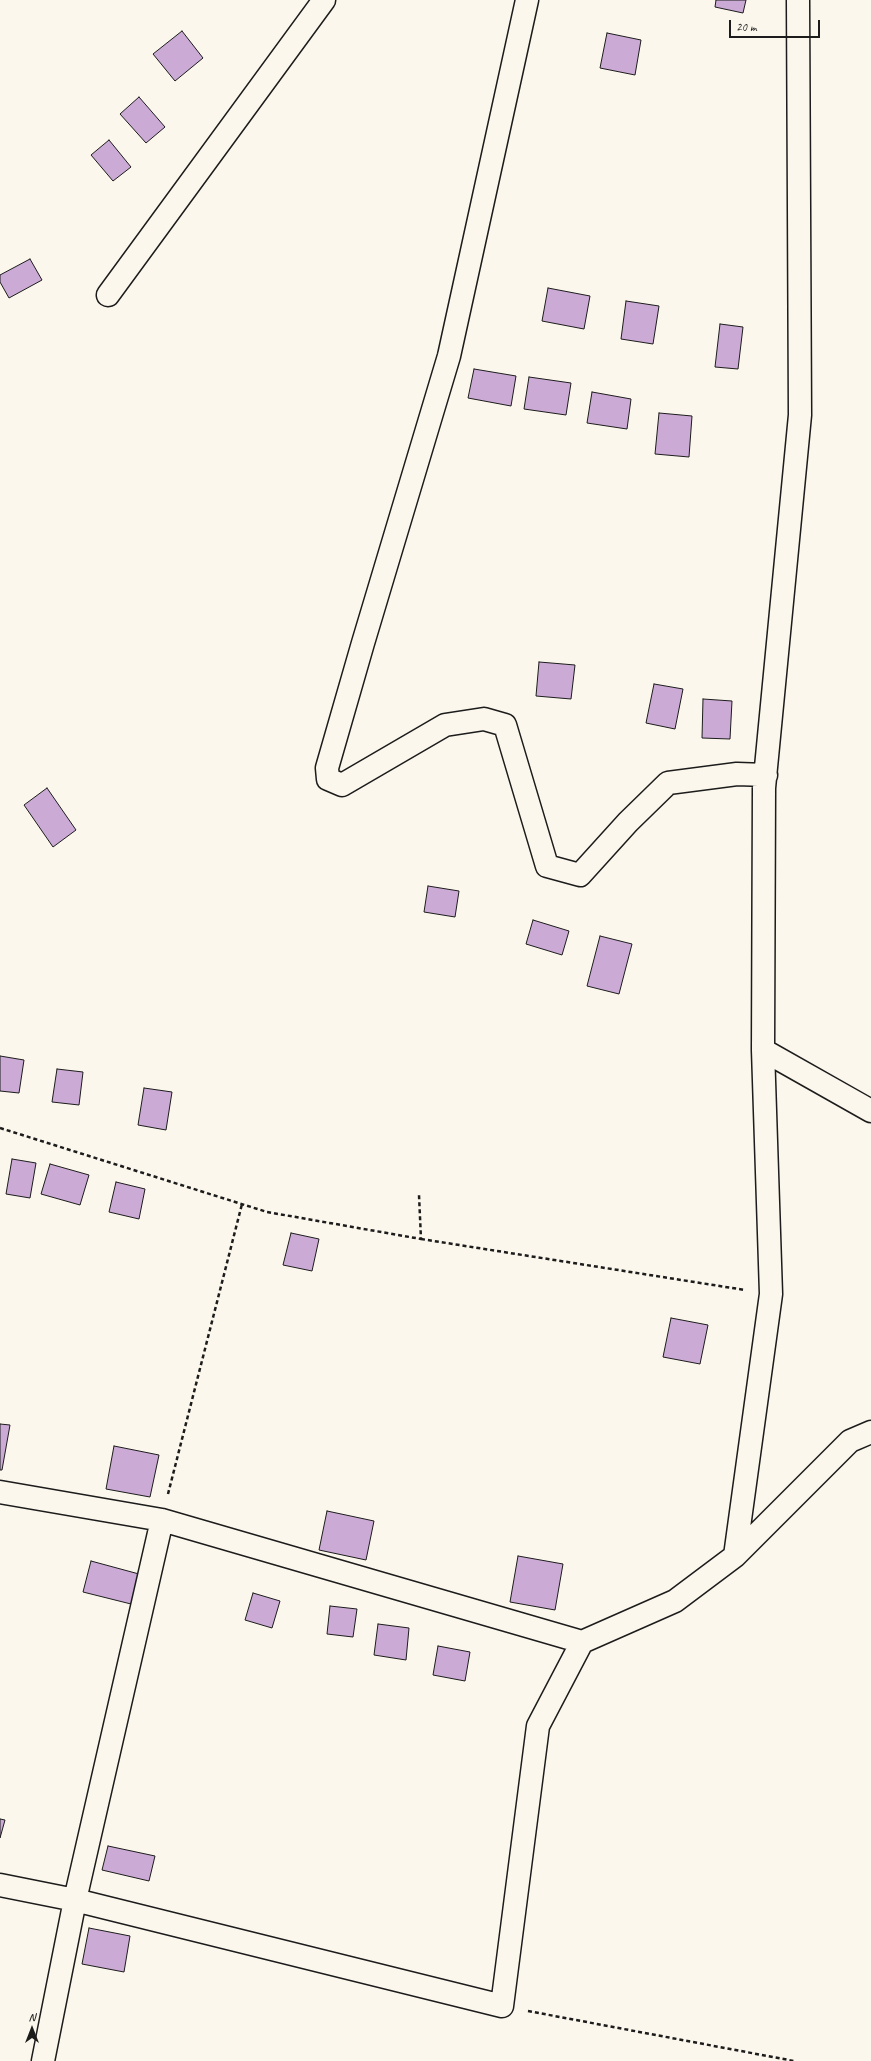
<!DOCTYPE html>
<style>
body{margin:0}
#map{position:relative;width:871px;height:2061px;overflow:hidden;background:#fbf7ec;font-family:Caveat,sans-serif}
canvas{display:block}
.north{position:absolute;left:12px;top:2009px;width:40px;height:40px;-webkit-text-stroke:3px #fbf7ec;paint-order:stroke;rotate:0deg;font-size:11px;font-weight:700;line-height:16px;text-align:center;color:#1c1c1c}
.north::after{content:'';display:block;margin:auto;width:14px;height:18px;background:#1c1c1c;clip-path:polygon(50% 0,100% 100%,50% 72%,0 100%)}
.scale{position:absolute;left:729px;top:20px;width:91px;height:18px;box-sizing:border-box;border:2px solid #1c1c1c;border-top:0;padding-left:5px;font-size:12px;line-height:14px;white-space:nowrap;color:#1c1c1c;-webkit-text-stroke:3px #fbf7ec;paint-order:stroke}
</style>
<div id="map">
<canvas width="871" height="2061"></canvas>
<div class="north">N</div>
<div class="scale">20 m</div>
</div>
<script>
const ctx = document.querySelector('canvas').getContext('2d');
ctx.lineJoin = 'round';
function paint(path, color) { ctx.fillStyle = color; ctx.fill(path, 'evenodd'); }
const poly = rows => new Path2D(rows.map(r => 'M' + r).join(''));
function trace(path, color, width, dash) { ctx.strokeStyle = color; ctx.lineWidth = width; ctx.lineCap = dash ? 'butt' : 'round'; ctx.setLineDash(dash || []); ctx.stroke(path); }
const building = poly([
 [716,0,746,0,743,13,715,7,716,0],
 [182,31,203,58,175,81,153,54,182,31],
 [607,33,641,40,635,75,600,68,607,33],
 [139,97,165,127,146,143,120,114,139,97],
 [109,140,131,167,113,181,91,155,109,140],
 [30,259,42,280,9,298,0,282,0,275,30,259],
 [548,288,590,296,584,329,542,321,548,288],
 [626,301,659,306,653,344,621,339,626,301],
 [720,324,743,327,738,369,715,367,720,324],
 [474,369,516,376,511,406,468,398,474,369],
 [529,377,571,383,566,415,524,409,529,377],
 [592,392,631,399,627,429,587,423,592,392],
 [659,413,692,416,689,457,655,454,659,413],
 [539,662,575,665,571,699,536,696,539,662],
 [654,684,683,689,675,729,646,723,654,684],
 [703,699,732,701,730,739,702,738,703,699],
 [47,788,76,830,53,847,24,805,47,788],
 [428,886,459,891,455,917,424,912,428,886],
 [533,920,569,931,562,955,526,944,533,920],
 [600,936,632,944,619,994,587,986,600,936],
 [0,1056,24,1060,19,1093,0,1091,0,1056],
 [57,1069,83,1072,79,1105,52,1102,57,1069],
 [144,1088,172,1092,166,1130,138,1125,144,1088],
 [12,1159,36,1163,30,1198,6,1194,12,1159],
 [50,1164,89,1175,80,1205,41,1194,50,1164],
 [116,1182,145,1189,139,1219,109,1212,116,1182],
 [291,1233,319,1239,312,1271,283,1265,291,1233],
 [671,1318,708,1325,700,1364,663,1357,671,1318],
 [0,1424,10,1425,2,1470,0,1470,0,1424],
 [114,1446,159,1455,150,1497,106,1489,114,1446],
 [327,1511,374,1521,366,1560,319,1550,327,1511],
 [518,1556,563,1564,555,1610,510,1602,518,1556],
 [91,1561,139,1574,131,1604,83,1592,91,1561],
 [253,1593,280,1601,272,1628,245,1620,253,1593],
 [330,1606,357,1609,353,1637,327,1634,330,1606],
 [378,1624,409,1628,406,1660,374,1655,378,1624],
 [438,1646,470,1652,465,1681,433,1675,438,1646],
 [0,1819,5,1820,0,1838,0,1819],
 [108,1846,155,1856,149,1881,102,1870,108,1846],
 [89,1928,130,1936,124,1972,82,1964,89,1928]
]);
paint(building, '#cbaad5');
trace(building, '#1c1c1c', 1);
const street = poly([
 [527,0,449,356,363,643,327,768,328,779,342,785,445,725,484,719,505,725,547,866,580,875,628,822,668,783,737,774,766,775],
 [798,0,800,415,764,788,763,1050,871,1111],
 [108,295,324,0],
 [0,1492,162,1520,582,1642],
 [735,1556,771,1294,763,1050],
 [0,1885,75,1900,502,2006,538,1726,582,1642,675,1601,735,1556,850,1441,871,1432],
 [43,2061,75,1900,162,1520]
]);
trace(street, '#1c1c1c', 25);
trace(poly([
 [0,1128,267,1212,421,1239,419,1195],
 [421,1239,745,1290],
 [168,1494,242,1204],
 [528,2011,794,2061]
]), '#1c1c1c', 2.5, [4, 3]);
trace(street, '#fbf7ec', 22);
</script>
